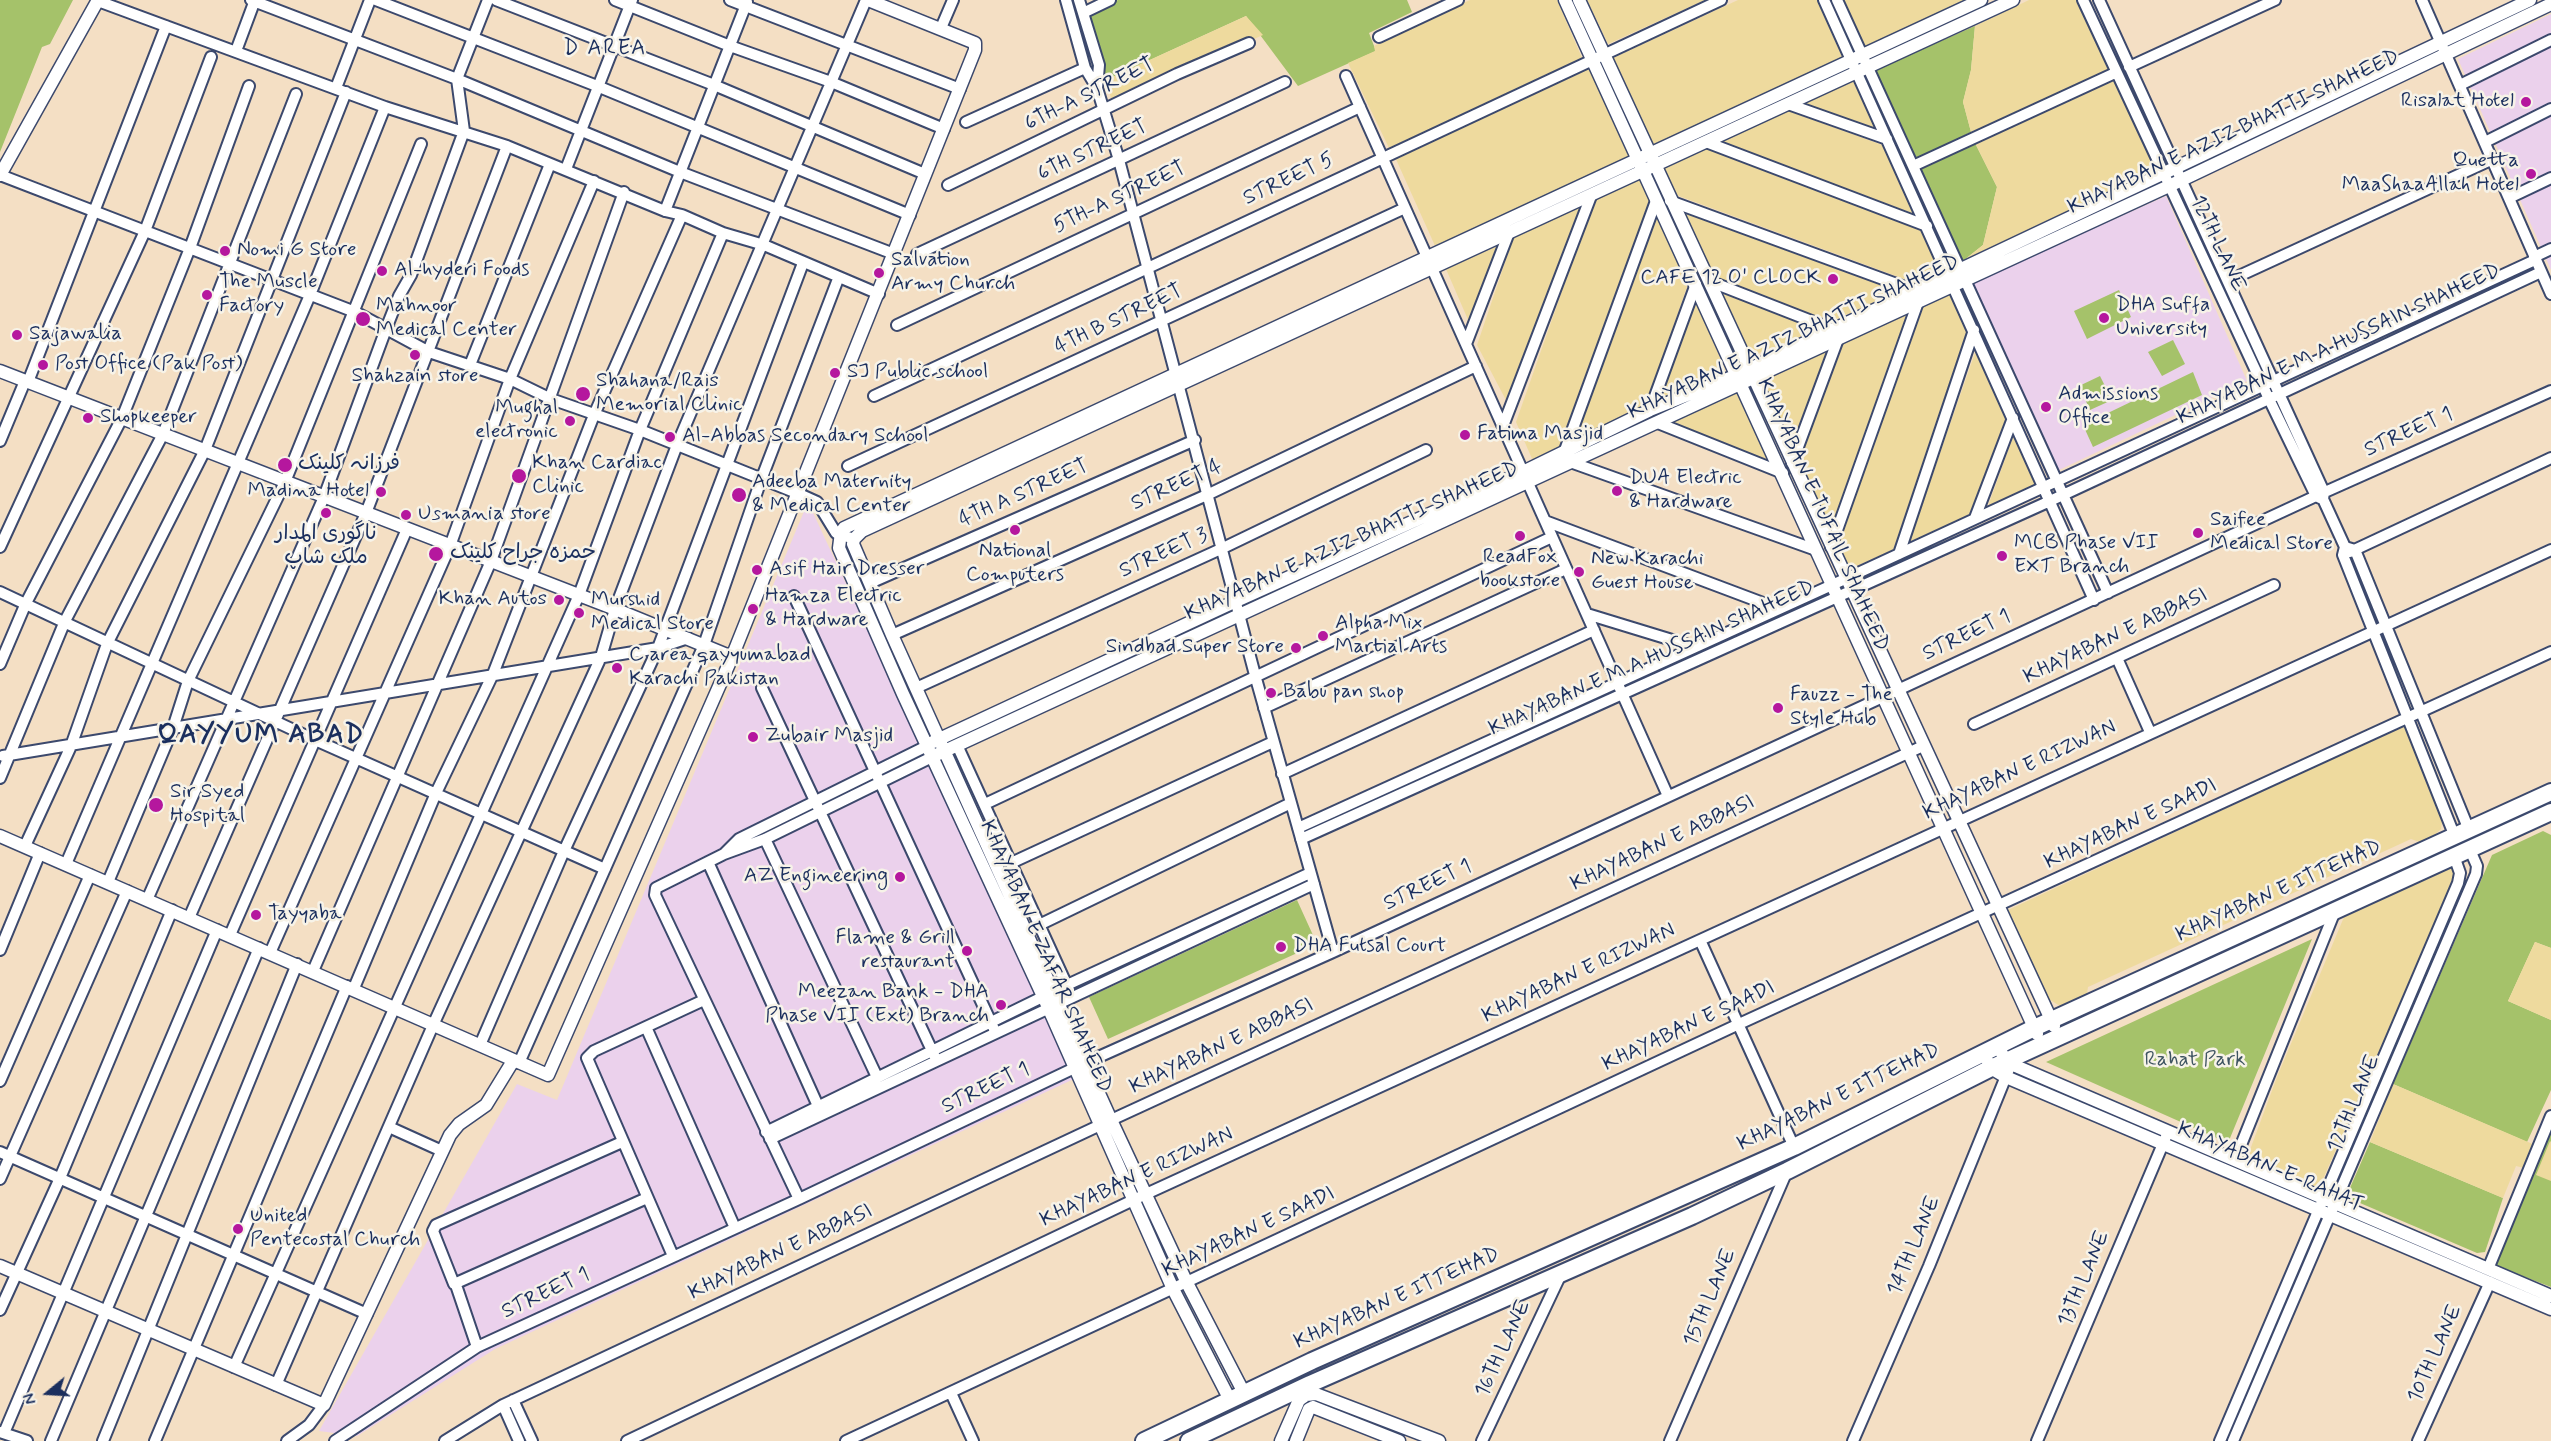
<!DOCTYPE html>
<meta charset="utf-8">
<style>
body{margin:0}
#map{position:relative;width:2551px;height:1441px;overflow:hidden;background:#f4dfc4;font-family:Mynerve,sans-serif}
canvas{display:block}
.north{position:absolute;left:18px;top:1363px;width:60px;height:60px;-webkit-text-stroke:4px #f7f3e8;paint-order:stroke;rotate:252deg;font-size:16px;font-weight:700;line-height:24px;text-align:center;color:#1b2f5e}
.north::after{content:'';display:block;margin:auto;width:21px;height:27px;background:#1b2f5e;clip-path:polygon(50% 0,100% 100%,50% 72%,0 100%)}
</style>
<div id="map">
<canvas width="2551" height="1441"></canvas>
<div class="north">N</div>
</div>
<script>
const ctx = document.querySelector('canvas').getContext('2d');
ctx.lineJoin = 'round';
function paint(path, color) { ctx.fillStyle = color; ctx.fill(path, 'evenodd'); }
const poly = rows => new Path2D(rows.map(r => 'M' + r).join(''));
function trace(path, color, width, dash) { ctx.strokeStyle = color; ctx.lineWidth = width; ctx.lineCap = dash ? 'butt' : 'round'; ctx.setLineDash(dash || []); ctx.stroke(path); }
function label(font, color, halo, rows, align = 'center') {
  ctx.font = font + ' Mynerve,"Playpen Sans Arabic",sans-serif'; ctx.lineWidth = 5; ctx.setLineDash([]); ctx.textBaseline = 'middle'; ctx.strokeStyle = halo; ctx.fillStyle = color; for (const [text, x, y, turn = 0] of rows) {
    ctx.save(); ctx.translate(x, y); ctx.rotate((+turn || 0) * Math.PI / 180); ctx.textAlign = isNaN(turn) ? turn : align; if (halo) ctx.strokeText(text, 0, 0); ctx.fillText(text, 0, 0); ctx.restore();
  }
}
paint(poly([
 [2551,14,2551,270,2458,59],
 [2166,196,2247,381,2057,471,1972,283],
 [808,502,1076,1078,495,1349,357,1436,319,1431,517,1084,557,1100]
]), '#ebd1ec');
paint(poly([
 [0,0,73,0,50,44,42,47,0,152],
 [1118,0,1407,0,1412,12,1369,33,1376,51,1298,86,1246,16,1106,80,1089,14],
 [1975,26,1971,70,1963,102,1971,132,1916,159,1875,70],
 [1975,143,1997,187,1983,245,1963,261,1920,169],
 [2119,290,2131,317,2087,339,2074,311],
 [2173,340,2185,364,2162,376,2148,352],
 [2193,372,2202,395,2093,447,2083,425],
 [2100,376,2112,400,2090,410,2079,386],
 [2543,831,2551,835,2551,948,2535,942,2508,1001,2551,1020,2551,1090,2527,1142,2393,1084,2492,855],
 [1297,900,1317,944,1108,1039,1089,997],
 [2312,939,2228,1143,2046,1062],
 [2551,1130,2551,1287,2494,1265],
 [2370,1142,2503,1198,2485,1252,2477,1253,2346,1197]
]), '#a5c26a');
paint(poly([
 [1470,0,1557,0,1582,58,1389,148,1348,63,1375,51,1374,46],
 [1587,0,1705,0,1608,44],
 [1738,0,1817,0,1842,57,1653,146,1613,58],
 [1842,0,1973,0,1864,51],
 [2029,0,2079,0,2109,70,1971,132,1963,102,1971,70,1975,26],
 [1246,16,1263,35,1112,102,1106,80],
 [1590,67,1630,158,1436,248,1395,157],
 [2113,78,2156,171,1963,261,1983,245,1997,187,1975,143],
 [1853,81,1880,133,1802,104],
 [1786,110,1885,146,1917,215,1718,141],
 [1706,148,1921,230,1942,272,1915,283,1676,195,1663,168],
 [1641,178,1651,203,1561,448,1533,461,1516,422,1594,200],
 [1579,207,1579,216,1507,402,1477,345,1514,236],
 [1681,210,1903,289,1830,322,1712,276],
 [1657,214,1688,284,1646,405,1576,438],
 [1502,244,1469,322,1446,269],
 [1719,290,1817,330,1749,357],
 [1953,292,1969,332,1893,550,1847,570,1836,548,1923,306],
 [1695,297,1725,370,1660,400],
 [1911,310,1831,536,1796,463,1842,343],
 [1833,347,1791,453,1758,380],
 [1977,347,2010,418,1969,515,1909,542],
 [1739,390,1772,465,1671,422],
 [2016,429,2039,483,1988,506],
 [2405,725,2443,815,2441,829,2425,844,2411,839,2088,987,2086,1000,2060,1006,2047,998,2008,910],
 [2454,866,2455,881,2319,1188,2247,1158,2277,1077,2344,917],
 [2535,942,2551,948,2551,1020,2508,1001],
 [2393,1084,2535,1145,2524,1168,2516,1166,2503,1198,2370,1142],
 [2550,1141,2551,1142,2551,1181,2536,1175]
]), '#eeda9e');
const minor = poly([
 [251,0,457,79,680,172,894,254],
 [376,0,597,86,910,215],
 [496,0,714,85,925,174],
 [615,0,730,46,831,82,944,129],
 [730,0,960,89],
 [1066,0,1085,68,1097,88,1119,160,1255,675,1333,952],
 [1079,0,1099,65,1097,88],
 [1824,0,2094,600],
 [1837,0,2108,593],
 [2083,0,2269,399,2316,496,2320,498],
 [2099,0,2324,492,2323,499,2345,547,2343,555,2455,837],
 [2422,0,2551,294],
 [98,1,385,107,507,146,665,211,682,215,723,233,764,245,879,294],
 [1083,13,1110,0],
 [941,28,953,0],
 [1379,37,1458,0],
 [236,51,255,0],
 [2129,67,2275,0],
 [1346,76,1668,796],
 [2460,85,2551,40],
 [336,88,370,0],
 [1788,104,1887,139],
 [966,122,1085,68],
 [1706,142,1927,226],
 [2485,142,2551,109],
 [1913,166,2115,73],
 [566,169,632,0],
 [0,175,355,312,429,352,510,379,551,399,640,430,797,493,817,502,836,533,854,539],
 [948,185,1177,74,1249,43],
 [2509,198,2551,178],
 [1670,201,1913,290],
 [665,211,747,2],
 [917,254,1285,82],
 [2534,257,2551,249],
 [1709,281,1832,329],
 [2228,281,2493,159],
 [897,325,1360,107],
 [1466,344,1508,235],
 [470,365,550,164],
 [28,382,166,26],
 [874,396,1721,0],
 [1650,410,1696,284],
 [1658,423,1783,473],
 [1503,426,1591,196],
 [0,441,25,381],
 [1564,453,1656,201],
 [1573,463,1816,550],
 [1792,463,1838,339],
 [848,466,1405,208],
 [1975,518,2013,418],
 [1545,521,1779,609],
 [0,547,145,231,211,57],
 [1831,547,1918,302],
 [2345,547,2355,550,2469,830],
 [2350,552,2551,458],
 [1899,554,1974,330],
 [870,583,1195,440],
 [0,592,315,740,605,869],
 [794,596,994,1029],
 [1587,614,1695,647],
 [892,635,1209,494,1476,366],
 [2117,658,2150,732],
 [0,664,26,603,122,418,190,248,249,86],
 [762,688,935,1057],
 [916,688,1223,548,1426,450],
 [1264,708,1566,569],
 [1974,724,2274,585],
 [957,745,1069,990],
 [3,756,658,648,688,638],
 [1282,774,1594,630],
 [0,778,65,621,163,434,296,94],
 [985,804,1552,537],
 [1298,828,1832,585,2535,260],
 [765,839,877,1077],
 [1301,839,2050,501,2541,272],
 [25,846,71,746,107,644,205,450,346,92],
 [724,854,739,839,927,746],
 [708,862,818,1106],
 [1011,863,1273,742],
 [66,864,310,295,385,107],
 [108,882,173,728,188,681,285,482,421,144],
 [147,900,324,497,386,329,399,296,411,275,464,131,457,79,488,0],
 [189,918,366,513,507,146],
 [1039,925,1291,803],
 [230,935,407,529],
 [1700,940,1794,1147],
 [0,950,40,853],
 [270,953,450,546,510,379,594,181],
 [313,971,491,561,624,192],
 [354,988,436,793,493,674,594,415,682,215],
 [646,1027,735,1228],
 [480,1045,564,851,658,648,803,263],
 [519,1063,704,645,761,480,838,279],
 [0,1081,90,875],
 [389,1127,442,1151],
 [766,1132,1067,985,1310,873],
 [770,1139,1314,884],
 [622,1142,436,1225,433,1231,454,1284,647,1198],
 [0,1152,367,1314],
 [2235,1160,2335,911],
 [0,1179,127,891],
 [799,1199,655,895,656,888,724,854,765,839,932,757],
 [673,1256,587,1058,594,1051,704,1000],
 [2488,1269,2551,1116],
 [456,1285,477,1347],
 [0,1310,60,1178,172,910],
 [234,1367,579,595,640,430,723,233],
 [276,1385,434,1023,601,657,615,609,677,445,866,0],
 [951,1393,973,1441],
 [513,1400,532,1441],
 [503,1405,519,1441],
 [0,1432,27,1441],
 [4,1433,217,930],
 [51,1441,259,948],
 [103,1441,297,964],
 [155,1441,347,986],
 [287,1441,309,1425,324,1405],
 [335,1441,477,1347,799,1199,1085,1063,1333,952,2316,496,2551,391],
 [445,1441,503,1405,1111,1120,1923,746],
 [627,1441,1146,1194,2551,550],
 [846,1441,1739,1024,2551,652],
 [1482,1441,1561,1274],
 [1670,1441,1787,1171],
 [1853,1441,1929,1266,2011,1064],
 [2037,1441,2168,1132],
 [2220,1441,2458,883,2460,873,2454,856],
 [2233,1441,2476,874,2477,866,2470,850],
 [2418,1441,2490,1282]
]);
const tertiary = poly([
 [1565,0,2037,1034],
 [1579,0,2054,1026],
 [0,175,98,0],
 [0,371,615,609,732,657],
 [933,742,1236,601,1523,472,1650,410,1737,375,2530,0],
 [936,755,2169,186,2551,4],
 [0,836,548,1075,732,657,975,50,975,43,868,0],
 [1998,1046,2006,1061,2011,1064,2551,1296],
 [1988,1062,1991,1068,2006,1077,2551,1309],
 [0,1266,324,1405,450,1135,459,1124,486,1105,513,1061],
 [1244,1393,1187,1283,1111,1120,892,635,853,544,854,539,862,531,2013,0],
 [1230,1400,1173,1289,1048,1007,903,694,839,548,841,532,844,528,1981,0],
 [1313,1407,1399,1441],
 [1281,1441,1299,1400,1306,1395,1316,1394,1439,1441],
 [1296,1441,1309,1409,1313,1407]
]);
const primary = poly([
 [1144,1441,1312,1361,1794,1147,2034,1028,2551,792],
 [1189,1441,1310,1384,1692,1216,1787,1171,1991,1068,2551,812]
]);
trace(minor, '#3c496d', 14);
trace(tertiary, '#3c496d', 15);
trace(primary, '#3c496d', 20);
trace(minor, '#fff', 10);
trace(tertiary, '#fff', 12);
trace(primary, '#fff', 16);
for (const [x, y, r, color] of [
 [2526,102,6,"#b5179e"],
 [2531,174,6,"#b5179e"],
 [225,251,6,"#b5179e"],
 [382,271,6,"#b5179e"],
 [879,273,6,"#b5179e"],
 [1833,279,6,"#b5179e"],
 [207,295,6,"#b5179e"],
 [2104,318,6,"#b5179e"],
 [363,319,8,"#b5179e"],
 [17,335,6,"#b5179e"],
 [415,355,6,"#b5179e"],
 [43,365,6,"#b5179e"],
 [835,373,6,"#b5179e"],
 [583,394,8,"#b5179e"],
 [2046,407,6,"#b5179e"],
 [88,418,6,"#b5179e"],
 [570,421,6,"#b5179e"],
 [1465,435,6,"#b5179e"],
 [670,437,6,"#b5179e"],
 [285,465,8,"#b5179e"],
 [519,476,8,"#b5179e"],
 [1617,491,6,"#b5179e"],
 [381,492,6,"#b5179e"],
 [739,495,8,"#b5179e"],
 [326,513,6,"#b5179e"],
 [406,515,6,"#b5179e"],
 [1015,530,6,"#b5179e"],
 [2198,533,6,"#b5179e"],
 [1520,536,6,"#b5179e"],
 [436,554,8,"#b5179e"],
 [2002,556,6,"#b5179e"],
 [757,570,6,"#b5179e"],
 [1579,572,6,"#b5179e"],
 [559,600,6,"#b5179e"],
 [753,609,6,"#b5179e"],
 [579,613,6,"#b5179e"],
 [1323,636,6,"#b5179e"],
 [1296,648,6,"#b5179e"],
 [617,668,6,"#b5179e"],
 [1271,693,6,"#b5179e"],
 [1778,708,6,"#b5179e"],
 [753,737,6,"#b5179e"],
 [156,805,8,"#b5179e"],
 [900,877,6,"#b5179e"],
 [256,915,6,"#b5179e"],
 [1281,947,6,"#b5179e"],
 [967,951,6,"#b5179e"],
 [1001,1005,6,"#b5179e"],
 [238,1229,6,"#b5179e"]
]) { const dot = new Path2D(); dot.arc(x, y, r, 0, 2 * Math.PI); ctx.fillStyle = color; ctx.fill(dot); trace(dot, '#f7f3e8', 2); }
label('21px', '#1b2f5e', '#f7f3e8', [
 ["6TH-A STREET",1090,95,-26],
 ["KHAYABAN E AZIZ BHATTI SHAHEED",2234,133,-25],
 ["6TH STREET",1093,151,-25],
 ["STREET 5",1289,180,-25],
 ["5TH-A STREET",1120,198,-25],
 ["12TH LANE",2217,244,65],
 ["4TH B STREET",1119,320,-25],
 ["KHAYABAN E AZIZ BHATTI SHAHEED",1794,338,-25],
 ["KHAYABAN E M A HUSSAIN SHAHEED",2339,345,-25],
 ["STREET 1",2409,433,-24],
 ["STREET 4",1177,486,-24],
 ["4TH A STREET",1024,494,-24],
 ["KHAYABAN E TUFAIL SHAHEED",1822,515,66],
 ["KHAYABAN E AZIZ BHATTI SHAHEED",1352,542,-24],
 ["STREET 3",1164,554,-24],
 ["STREET 1",1967,636,-25],
 ["KHAYABAN E ABBASI",2116,637,-25],
 ["KHAYABAN E M A HUSSAIN SHAHEED",1652,659,-24],
 ["KHAYABAN E RIZWAN",2020,771,-25],
 ["KHAYABAN E SAADI",2131,825,-25],
 ["KHAYABAN E ABBASI",1663,844,-25],
 ["STREET 1",1428,886,-25],
 ["KHAYABAN E ITTEHAD",2279,892,-24],
 ["KHAYABAN E ZAFAR SHAHEED",1045,957,66],
 ["KHAYABAN E RIZWAN",1579,974,-25],
 ["KHAYABAN E SAADI",1689,1027,-25],
 ["KHAYABAN E ABBASI",1222,1047,-25],
 ["STREET 1",986,1089,-25],
 ["KHAYABAN E ITTEHAD",1839,1098,-26],
 ["12TH LANE",2355,1104,-67],
 ["KHAYABAN-E-RAHAT",2270,1168,23],
 ["KHAYABAN E RIZWAN",1137,1178,-25],
 ["KHAYABAN E SAADI",1249,1233,-25],
 ["14TH LANE",1915,1246,-67],
 ["KHAYABAN E ABBASI",781,1253,-25],
 ["13TH LANE",2085,1279,-67],
 ["STREET 1",546,1294,-25],
 ["15TH LANE",1711,1298,-67],
 ["KHAYABAN E ITTEHAD",1397,1299,-24],
 ["16TH LANE",1504,1349,-65],
 ["10TH LANE",2436,1354,-66]
]);
label('21px', '#1b2f5e', '#f7f3e8', [
 ["Risalat Hotel",2514,102,"right"],
 ["Quetta",2519,162,"right"],
 ["MaaShaaAllah Hotel",2519,186,"right"],
 ["Nomi G Store",237,251],
 ["Salvation",891,261],
 ["Army Church",891,285],
 ["Al-hyderi Foods",394,271],
 ["CAFE 12 O' CLOCK",1821,279,"right"],
 ["The Muscle",219,283],
 ["Factory",219,307],
 ["DHA Suffa",2116,306],
 ["University",2116,330],
 ["Mahnoor",376,307],
 ["Medical Center",376,331],
 ["Sajawalia",29,335],
 ["Post Office (Pak Post)",55,365],
 ["SJ Public school",847,373],
 ["Shahzain store",415,377,"center"],
 ["Shahana/Rais",596,382],
 ["Memorial Clinic",596,406],
 ["Admissions",2058,395],
 ["Office",2058,419],
 ["Mughal",558,409,"right"],
 ["electronic",558,433,"right"],
 ["Shopkeeper",100,418],
 ["Fatima Masjid",1477,435],
 ["Al-Abbas Secondary School",682,437],
 ["Khan Cardiac",532,464],
 ["Clinic",532,488],
 ["فرزانہ کلینک",298,465],
 ["DUA Electric",1629,479],
 ["& Hardware",1629,503],
 ["Adeeba Maternity",752,483],
 ["& Medical Center",752,507],
 ["Madina Hotel",369,492,"right"],
 ["Usmania store",418,515],
 ["Saifee",2210,521],
 ["Medical Store",2210,545],
 ["ناگوری المدار",326,535,"center"],
 ["ملک شاپ",326,559,"center"],
 ["MCB Phase VII",2014,544],
 ["EXT Branch",2014,568],
 ["National",1015,552,"center"],
 ["Computers",1015,576,"center"],
 ["حمزہ جراح کلینک",450,554],
 ["ReadFox",1520,558,"center"],
 ["bookstore",1520,582,"center"],
 ["New Karachi",1591,560],
 ["Guest House",1591,584],
 ["Asif Hair Dresser",769,570],
 ["Hamza Electric",765,597],
 ["& Hardware",765,621],
 ["Khan Autos",547,600,"right"],
 ["Murshid",591,601],
 ["Medical Store",591,625],
 ["Alpha Mix",1335,624],
 ["Martial Arts",1335,648],
 ["Sindbad Super Store",1284,648,"right"],
 ["C area qayyumabad",629,656],
 ["Karachi Pakistan",629,680],
 ["Babu pan shop",1283,693],
 ["Fauzz - The",1790,696],
 ["Style Hub",1790,720],
 ["Zubair Masjid",765,737],
 ["Sir Syed",170,793],
 ["Hospital",170,817],
 ["AZ Engineering",888,877,"right"],
 ["Tayyaba",268,915],
 ["Flame & Grill",955,939,"right"],
 ["restaurant",955,963,"right"],
 ["DHA Futsal Court",1293,947],
 ["Meezan Bank - DHA",989,993,"right"],
 ["Phase VII (Ext) Branch",989,1017,"right"],
 ["United",250,1217],
 ["Pentecostal Church",250,1241]
], 'left');
label('21px', '#3e5461', '#f7f3e8', [
 ["Rahat Park",2195,1061]
]);
ctx.letterSpacing = '1.5px';
label('22px', '#1b2f5e', '#f7f3e8', [
 ["D AREA",605,49]
]);
ctx.letterSpacing = '0px';
ctx.letterSpacing = '1.5px';
label('bold 27px', '#1b2f5e', '#f7f3e8', [
 ["QAYYUM ABAD",261,736]
]);
ctx.letterSpacing = '0px';
</script>
